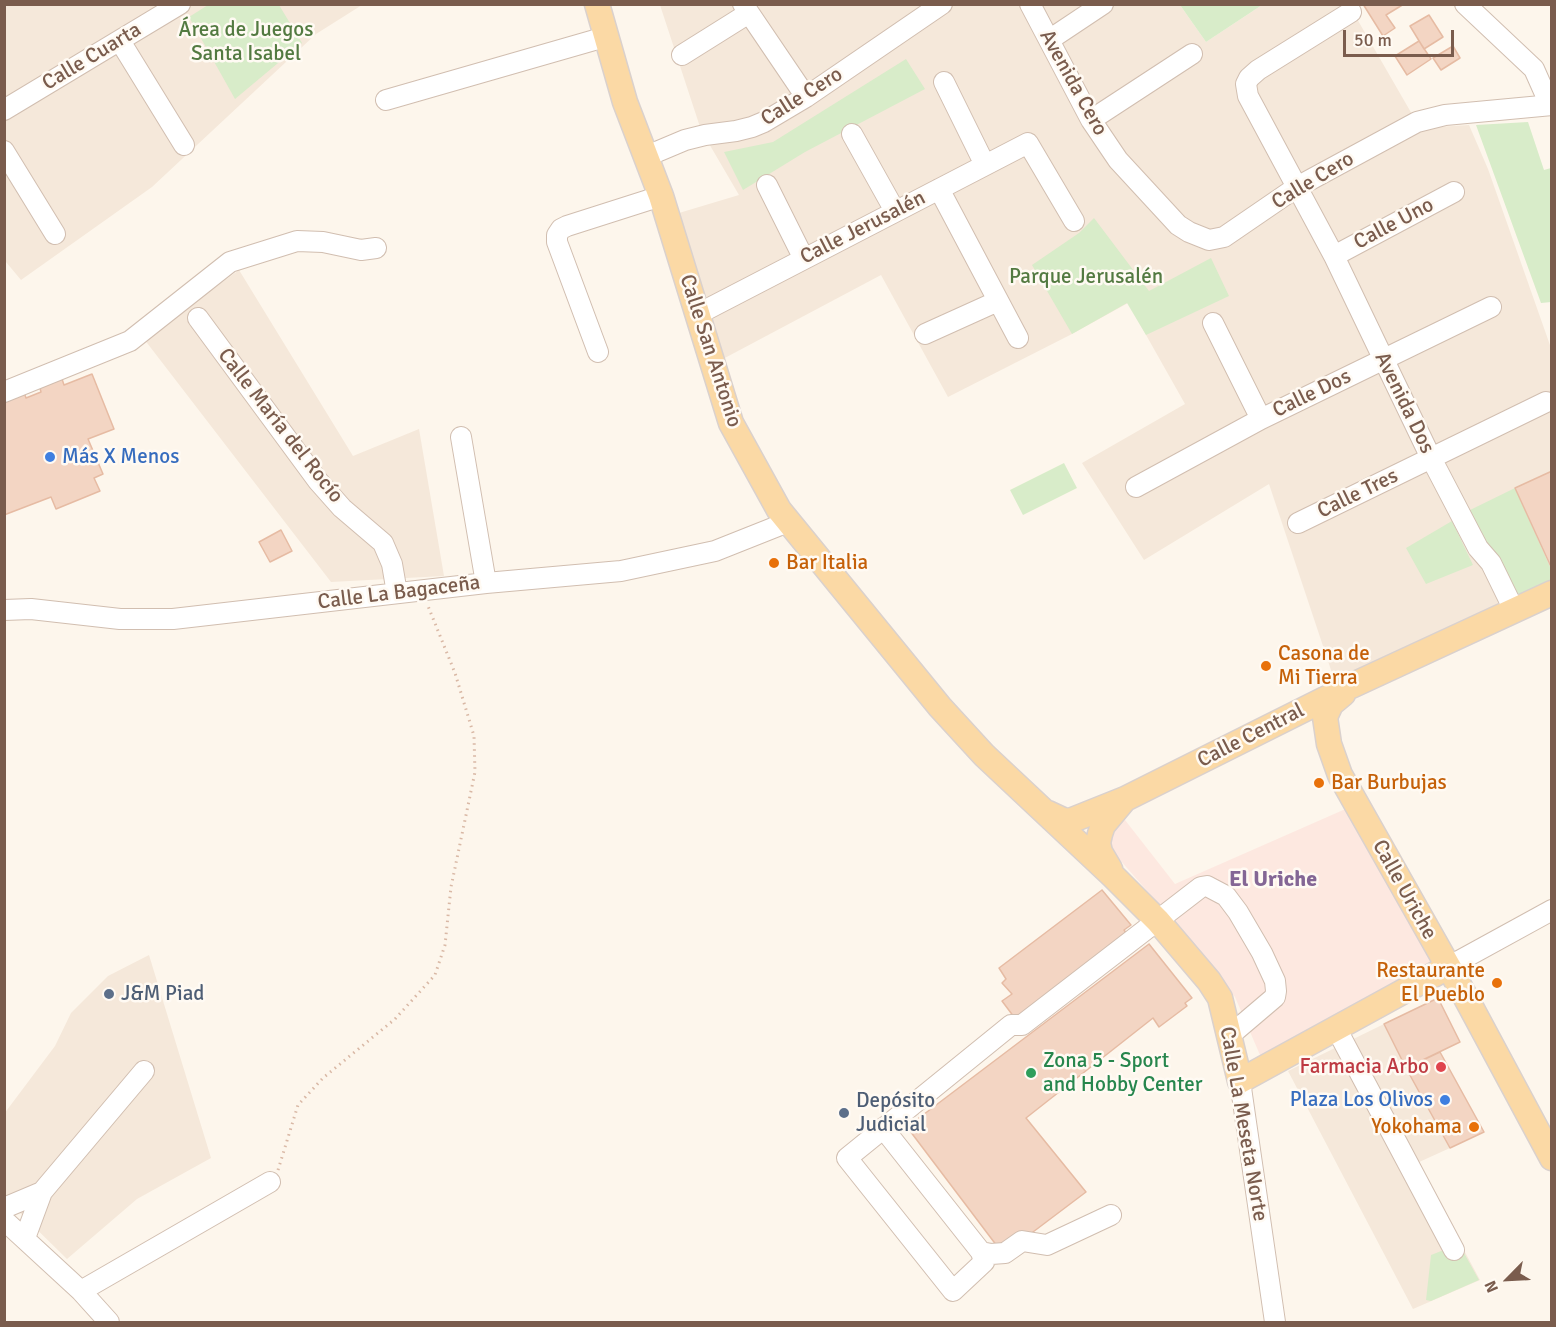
<!DOCTYPE html>
<meta charset="utf-8">
<style>
body{margin:0}
#map{position:relative;width:1556px;height:1327px;overflow:hidden;background:#fdf6ec;font-family:Signika,sans-serif}
canvas{display:block}
.frame{position:absolute;inset:0;border:6px solid #7a5c4d;pointer-events:none}
.north{position:absolute;left:1478px;top:1249px;width:60px;height:60px;-webkit-text-stroke:4px #fffaf3;paint-order:stroke;rotate:246deg;font-size:16px;font-weight:700;line-height:24px;text-align:center;color:#7a5c4d}
.north::after{content:'';display:block;margin:auto;width:21px;height:27px;background:#7a5c4d;clip-path:polygon(50% 0,100% 100%,50% 72%,0 100%)}
.scale{position:absolute;left:1343px;top:30px;width:111px;height:27px;box-sizing:border-box;border:3px solid #7a5c4d;border-top:0;padding-left:8px;font-size:18px;line-height:21px;white-space:nowrap;color:#7a5c4d;-webkit-text-stroke:4px #fffaf3;paint-order:stroke}
</style>
<div id="map">
<canvas width="1556" height="1327"></canvas>
<div class="frame"></div>
<div class="north">N</div>
<div class="scale">50 m</div>
</div>
<script>
const ctx = document.querySelector('canvas').getContext('2d');
ctx.lineJoin = 'round';
function paint(path, color) { ctx.fillStyle = color; ctx.fill(path, 'evenodd'); }
const poly = rows => new Path2D(rows.map(r => 'M' + r).join(''));
function trace(path, color, width, dash) { ctx.strokeStyle = color; ctx.lineWidth = width; ctx.lineCap = dash ? 'butt' : 'round'; ctx.setLineDash(dash || []); ctx.stroke(path); }
function label(font, color, halo, rows, align = 'center') {
  ctx.font = font + ' Signika,sans-serif'; ctx.lineWidth = 5; ctx.setLineDash([]); ctx.textBaseline = 'middle'; ctx.strokeStyle = halo; ctx.fillStyle = color; for (const [text, x, y, turn = 0] of rows) {
    ctx.save(); ctx.translate(x, y); ctx.rotate((+turn || 0) * Math.PI / 180); ctx.textAlign = isNaN(turn) ? turn : align; if (halo) ctx.strokeText(text, 0, 0); ctx.fillText(text, 0, 0); ctx.restore();
  }
}
paint(poly([
 [4,5,362,5,316,34,152,187,21,280,6,262,5,263],
 [660,5,1180,5,1206,42,1262,5,1349,5,1420,128,1469,125,1488,169,1551,348,1551,471,1515,488,1551,569,1551,584,1335,682,1269,484,1144,560,1082,463,1185,404,1128,303,1072,334,948,397,881,275,721,360,679,213,739,195,701,130],
 [239,270,353,456,419,429,444,576,331,582,144,339],
 [149,955,211,1158,137,1199,67,1259,16,1209,5,1200,4,1114,55,1046,71,1013,108,976],
 [1384,1024,1450,1148,1417,1163,1480,1280,1413,1309,1288,1071]
]), '#f5e8da');
paint(poly([
 [1350,807,1435,968,1268,1059,1260,1055,1235,997,1176,924,1106,844,1108,830,1125,820,1175,884]
]), '#fde8e0');
paint(poly([
 [208,5,279,5,302,43,235,99,189,17],
 [1180,5,1262,5,1206,42],
 [906,59,925,89,805,152,743,190,724,152,773,142],
 [1528,122,1544,170,1551,168,1551,302,1541,303,1476,125],
 [1094,218,1149,291,1211,258,1229,296,1146,335,1127,303,1072,334,1032,265,1079,233],
 [1064,463,1077,488,1023,515,1010,490],
 [1515,488,1551,569,1551,584,1517,597,1468,511],
 [1452,521,1473,565,1426,584,1406,548],
 [1459,1244,1479,1280,1431,1301,1426,1300,1431,1255]
]), '#d8ecc9');
const building = poly([
 [1363,4,1404,4,1386,15,1395,28,1383,36,1363,4],
 [1429,15,1443,37,1424,49,1410,26,1429,15],
 [1419,41,1431,59,1407,75,1395,56,1419,41],
 [1453,46,1460,58,1441,70,1433,58,1453,46],
 [92,374,114,429,88,439,103,474,94,478,100,491,56,509,51,497,4,515,4,400,24,392,26,398,41,392,40,388,62,379,64,385,92,374],
 [1552,471,1552,569,1515,488,1552,471],
 [281,530,292,551,270,562,259,542,281,530],
 [1102,890,1131,925,1124,930,1127,934,1017,1021,1002,1001,1012,994,1002,983,1006,979,999,968,1102,890],
 [1149,944,1192,998,1185,1003,1187,1006,1159,1027,1153,1018,1026,1118,1086,1192,1029,1235,1027,1232,1000,1250,907,1127,1149,944],
 [1438,998,1460,1042,1406,1068,1384,1024,1438,998],
 [1440,1052,1484,1132,1450,1148,1406,1068,1440,1052]
]);
paint(building, '#f3d5c3');
trace(building, '#e6bba3', 1.5);
const minor = poly([
 [743,4,806,97],
 [1030,4,1091,120,1118,160,1178,225,1189,232,1209,240,1224,237,1297,187,1417,122,1445,115,1552,105],
 [1465,4,1534,69,1550,105],
 [1351,12,1258,70,1249,78,1246,84,1248,96,1334,256,1431,458,1478,548,1491,563,1514,610],
 [1049,40,1103,4],
 [120,41,184,145],
 [682,55,749,13],
 [944,82,985,165],
 [386,100,605,37],
 [4,110,180,4],
 [1091,120,1192,54],
 [852,134,895,211],
 [4,151,55,234],
 [647,156,685,140,705,135,736,131,752,127,764,122,806,97,942,4],
 [767,185,804,259],
 [939,189,1018,338],
 [1334,256,1454,192],
 [698,314,1028,143,1074,221],
 [198,318,318,481,342,508,383,543,392,564,397,593],
 [1213,323,1261,419],
 [925,334,998,301],
 [598,352,557,242,557,235,561,229,567,226,661,196],
 [4,392,130,341,230,262,297,241,323,242,361,250,376,248],
 [461,437,486,583],
 [1136,487,1261,419,1491,307],
 [1298,523,1546,402],
 [4,610,31,609,120,619,173,619,486,583,621,571,715,551,788,522],
 [1448,967,1552,910],
 [1336,1028,1454,1250],
 [1240,1081,1275,1322],
 [883,1128,981,1252,991,1254,1005,1253,1022,1241,1047,1245,1111,1215],
 [4,1208,42,1192],
 [4,1220,81,1291,109,1322],
 [25,1238,42,1192,144,1071],
 [981,1252,984,1262,953,1291,847,1158,1011,1025,1022,1025,1201,887,1207,886,1226,896,1238,912,1262,953,1275,981,1276,991,1275,997,1235,1031],
 [81,1291,270,1182]
]);
const major = poly([
 [597,4,625,102,661,196,731,423,779,510,940,707,984,755,1113,876,1158,921,1209,981,1220,998,1240,1081,1448,967],
 [1343,694,1331,704,1325,717,1329,744,1340,775,1465,996,1552,1158],
 [1048,813,1063,820,1070,821,1125,799,1351,686,1552,593],
 [1110,869,1100,852,1098,843,1100,834,1103,825,1123,801]
]);
trace(minor, '#d1beb0', 22);
trace(major, '#dad1cd', 27);
trace(poly([
 [278,1170,298,1105,323,1078,395,1019,435,975,445,945,451,887,475,772,474,736,455,673,428,606]
]), '#d9b8a5', 3, [1.5, 4.5]);
trace(minor, '#fff', 20);
trace(major, '#fbd9a5', 24);
for (const [x, y, r, color] of [
 [50,457,6,"#3f7fe0"],
 [774,563,6,"#e8710a"],
 [1266,666,6,"#e8710a"],
 [1319,783,6,"#e8710a"],
 [1497,983,6,"#e8710a"],
 [109,994,6,"#5c6f8a"],
 [1441,1067,6,"#e0444e"],
 [1031,1073,6,"#2e9e5b"],
 [1445,1100,6,"#3f7fe0"],
 [844,1113,6,"#5c6f8a"],
 [1474,1127,6,"#e8710a"]
]) { const dot = new Path2D(); dot.arc(x, y, r, 0, 2 * Math.PI); ctx.fillStyle = color; ctx.fill(dot); trace(dot, '#fffaf3', 2); }
label('21px', '#537a41', '#fffaf3', [
 ["Área de Juegos",246,30],
 ["Santa Isabel",246,54],
 ["Parque Jerusalén",1086,277]
]);
label('21px', '#7a5c4d', '#fffaf3', [
 ["Calle Cuarta",92,57,-31],
 ["Avenida Cero",1073,83,61],
 ["Calle Cero",802,97,-32],
 ["Calle Cero",1313,181,-31],
 ["Calle Uno",1394,224,-28],
 ["Calle Jerusalén",863,228,-27],
 ["Calle San Antonio",710,351,72],
 ["Calle Dos",1312,394,-26],
 ["Avenida Dos",1404,403,64],
 ["Calle María del Rocío",280,426,52],
 ["Calle Tres",1358,494,-26],
 ["Calle La Bagaceña",399,593,-7],
 ["Calle Central",1251,736,-27],
 ["Calle Uriche",1404,890,61],
 ["Calle La Meseta Norte",1243,1124,80]
]);
label('21px', '#366cbe', '#fffaf3', [
 ["Más X Menos",62,457],
 ["Plaza Los Olivos",1433,1100,"right"]
], 'left');
label('21px', '#c56008', '#fffaf3', [
 ["Bar Italia",786,563],
 ["Casona de",1278,654],
 ["Mi Tierra",1278,678],
 ["Bar Burbujas",1331,783],
 ["Restaurante",1485,971,"right"],
 ["El Pueblo",1485,995,"right"],
 ["Yokohama",1462,1127,"right"]
], 'left');
label('21px', '#4e5e75', '#fffaf3', [
 ["J&M Piad",121,994],
 ["Depósito",856,1101],
 ["Judicial",856,1125]
], 'left');
label('21px', '#27864d', '#fffaf3', [
 ["Zona 5 - Sport",1043,1061],
 ["and Hobby Center",1043,1085]
], 'left');
label('21px', '#be3a42', '#fffaf3', [
 ["Farmacia Arbo",1429,1067]
], 'right');
label('bold 22px', '#846695', '#fffaf3', [
 ["El Uriche",1273,880]
]);
</script>
